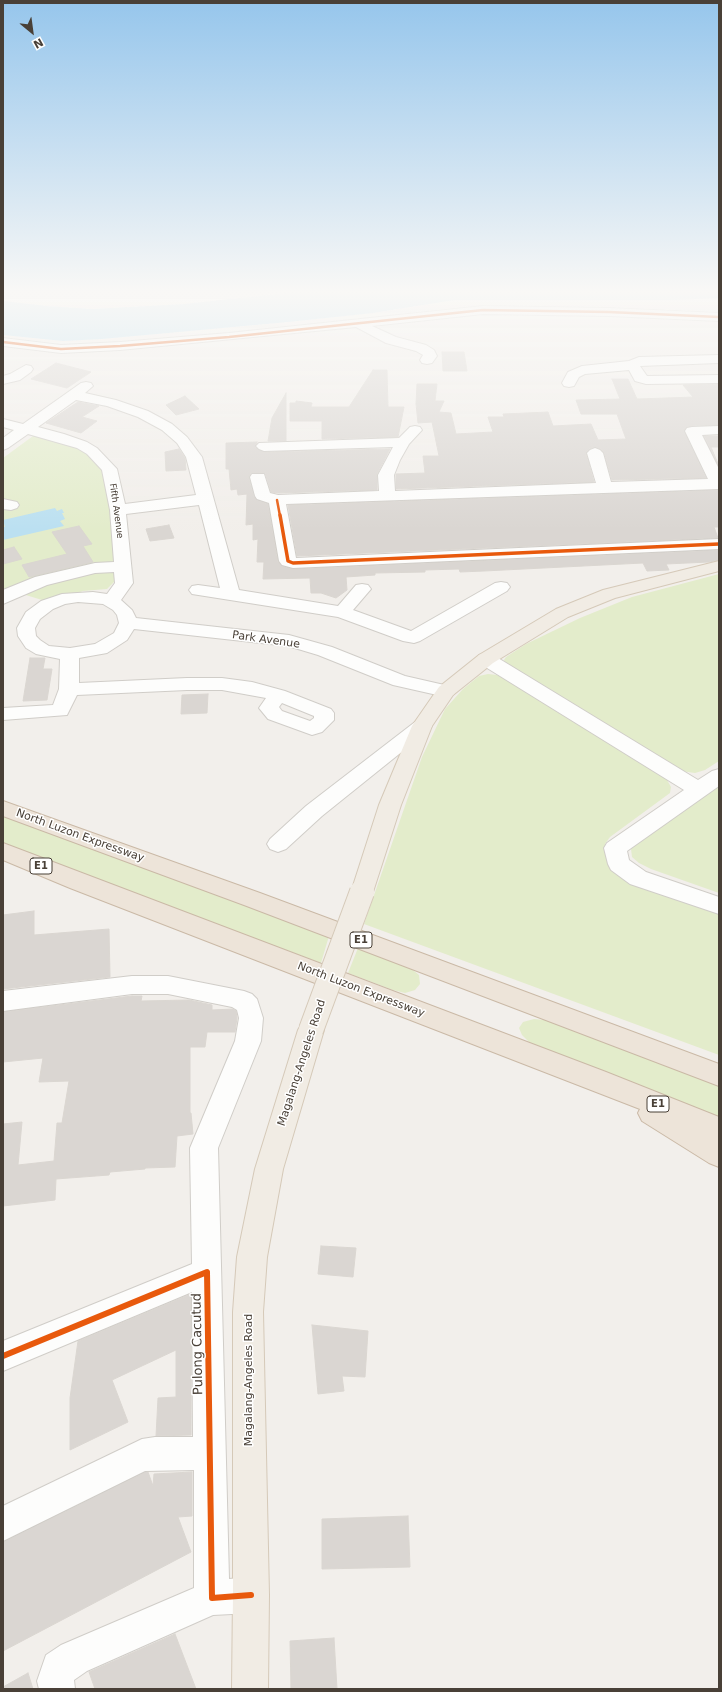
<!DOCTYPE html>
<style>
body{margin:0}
#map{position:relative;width:722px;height:1692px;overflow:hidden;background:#f2efeb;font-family:"DejaVu Sans",sans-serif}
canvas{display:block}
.frame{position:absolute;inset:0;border:4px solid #494037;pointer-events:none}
.north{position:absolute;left:12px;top:12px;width:40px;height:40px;-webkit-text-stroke:3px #fff;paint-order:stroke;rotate:151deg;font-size:11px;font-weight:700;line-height:16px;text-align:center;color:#494037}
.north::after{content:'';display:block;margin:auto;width:14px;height:18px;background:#494037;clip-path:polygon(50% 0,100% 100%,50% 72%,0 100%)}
</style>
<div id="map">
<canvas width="722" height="1692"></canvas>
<div class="frame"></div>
<div class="north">N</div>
</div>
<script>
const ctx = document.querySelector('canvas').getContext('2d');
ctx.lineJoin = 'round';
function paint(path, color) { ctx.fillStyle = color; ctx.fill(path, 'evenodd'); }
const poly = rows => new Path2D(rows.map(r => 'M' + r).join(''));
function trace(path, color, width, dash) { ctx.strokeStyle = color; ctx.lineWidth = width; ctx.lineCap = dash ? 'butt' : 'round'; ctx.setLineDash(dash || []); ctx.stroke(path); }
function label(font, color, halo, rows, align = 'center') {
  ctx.font = font + ' "DejaVu Sans",sans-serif'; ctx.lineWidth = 3; ctx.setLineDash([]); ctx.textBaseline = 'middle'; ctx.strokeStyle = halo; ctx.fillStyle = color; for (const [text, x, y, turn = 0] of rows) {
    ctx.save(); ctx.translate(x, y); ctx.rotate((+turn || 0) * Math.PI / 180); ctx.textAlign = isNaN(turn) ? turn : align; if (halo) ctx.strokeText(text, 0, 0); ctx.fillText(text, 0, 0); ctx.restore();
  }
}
paint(poly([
 [33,436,43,436,84,449,108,474,119,577,107,589,83,591,54,601,42,600,3,588,3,458],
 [719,574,719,761,705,770,695,773,681,771,505,664,504,660,506,657,526,644,580,618,632,597],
 [488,674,497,675,509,681,660,773,667,780,671,787,670,793,610,837,605,844,608,854,719,910,719,1055,364,924,422,757,445,709,463,689,479,676],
 [719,783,719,893,651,869,639,863,632,857,631,849,635,841],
 [3,816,329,936,321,963,3,845],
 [358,948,408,966,419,975,420,984,415,990,405,993,393,990,348,973],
 [534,1019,545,1020,719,1086,719,1118,530,1043,522,1035,519,1028,523,1022]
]), '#e3eccb');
paint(poly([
 [286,293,719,293,719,298,670,300,454,300,373,313,288,322,102,339,63,341,3,335,3,301,47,306,92,309,185,304],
 [55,508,57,511,62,509,64,513,62,513,65,519,60,521,64,526,3,540,3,527,5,527,3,520]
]), '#bbe0f1');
const building = poly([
 [442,352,464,352,467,371,443,371,442,352],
 [56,363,91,372,67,388,31,379,56,363],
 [373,370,387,370,388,407,404,407,398,437,322,439,322,421,290,421,290,403,296,403,296,401,312,403,311,407,349,407,373,370],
 [612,379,628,379,637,399,693,397,683,385,719,384,719,425,692,426,687,427,684,430,706,478,612,480,604,453,601,449,594,447,589,449,586,453,594,482,396,489,396,474,425,473,423,456,439,456,432,422,418,423,416,404,417,384,437,384,435,401,444,401,439,412,451,413,456,434,493,432,488,417,504,417,503,414,548,412,553,426,591,424,598,440,626,439,617,414,581,414,576,400,620,399,612,379],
 [286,393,286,441,268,441,272,418,286,393],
 [185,396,199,409,176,415,166,405,185,396],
 [78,402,99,406,82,417,97,421,81,433,46,423,78,402],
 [704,436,719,436,719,447,711,447,719,466,704,436],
 [257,442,255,447,264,452,390,449,377,474,377,490,278,493,271,492,265,473,251,473,249,477,254,497,257,500,268,504,278,562,282,566,293,569,719,550,719,560,709,562,666,564,669,570,647,571,643,563,484,571,460,572,459,569,425,570,425,572,375,573,375,575,346,577,347,590,336,598,321,593,311,593,310,578,263,579,264,562,257,562,258,539,253,540,253,524,246,525,247,494,238,495,237,489,231,490,229,469,226,469,226,443,257,442],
 [179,449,185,458,186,470,166,471,165,452,179,449],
 [719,490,719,527,714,527,718,538,297,556,288,505,719,490],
 [169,525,174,538,150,541,146,529,169,525],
 [79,526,92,544,83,546,93,562,29,577,22,565,67,554,52,532,79,526],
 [14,547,22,559,3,564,3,550,14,547],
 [30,658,45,658,43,669,52,669,47,700,23,701,30,658],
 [208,694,207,713,181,714,182,695,208,694],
 [34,911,34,935,109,929,110,977,3,989,3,915,34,911],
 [132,996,142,996,141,1001,189,1000,212,1005,212,1010,233,1009,236,1011,237,1018,235,1032,207,1032,205,1047,190,1047,190,1113,191,1113,193,1134,177,1136,175,1167,145,1168,145,1169,110,1172,109,1175,56,1179,55,1200,3,1206,3,1124,22,1122,18,1165,54,1161,57,1123,62,1123,69,1081,39,1082,43,1058,3,1062,3,1012,132,996],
 [321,1246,356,1248,353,1277,318,1274,321,1246],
 [191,1294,191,1435,156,1436,158,1398,176,1397,176,1350,112,1380,128,1422,70,1450,70,1398,78,1341,191,1294],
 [312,1325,368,1331,365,1377,342,1376,344,1391,318,1394,312,1325],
 [145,1472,148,1472,153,1486,154,1474,192,1472,192,1516,178,1517,191,1552,3,1651,3,1542,145,1472],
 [408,1516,410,1567,322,1569,322,1519,408,1516],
 [175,1634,196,1689,95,1689,89,1672,175,1634],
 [334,1638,337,1689,291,1689,290,1641,334,1638],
 [28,1673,33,1689,3,1689,3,1687,28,1673]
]);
paint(building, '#dad6d2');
trace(building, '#dad6d1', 1);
const minor = poly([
 [483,306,609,308,719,313,719,321,609,316,483,314,372,326,396,337,426,345,434,350,437,356,432,363,427,364,422,363,420,360,423,355,416,351,386,343,356,327,120,350,61,353,3,346,3,338,61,345,120,342,229,333,483,306],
 [719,355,719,363,640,366,647,376,719,375,719,383,646,384,635,381,629,370,585,374,579,377,574,386,569,387,564,386,562,383,568,372,582,366,629,361,639,357,719,355],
 [26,365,31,366,33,369,31,372,20,380,3,384,3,376,10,374,26,365],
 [86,382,91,383,93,386,85,393,116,400,148,411,172,424,187,437,202,457,239,590,338,606,356,585,362,584,368,585,371,589,353,610,411,631,495,583,501,582,507,583,510,587,507,591,420,641,414,643,403,641,338,617,192,594,189,590,192,586,198,585,220,588,199,505,126,514,133,583,121,600,132,610,136,618,289,635,332,647,405,676,453,687,456,691,453,695,446,697,393,685,318,655,288,646,134,629,127,640,107,653,79,658,79,683,187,678,222,678,252,682,285,691,331,709,334,713,334,720,322,732,312,735,268,719,259,708,266,698,222,690,187,690,77,695,67,715,3,720,3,708,53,705,59,689,60,659,36,654,26,648,18,636,17,628,26,612,41,601,62,594,93,592,107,594,115,583,114,572,95,573,47,585,3,604,3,590,35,577,95,563,114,562,110,510,102,470,87,454,77,448,28,434,8,448,3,450,3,438,14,430,3,427,3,419,23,424,81,383,86,382],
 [76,400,107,406,138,417,162,430,177,443,186,457,196,495,125,504,117,469,97,448,87,442,64,434,38,427,76,400],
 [78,602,103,604,113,610,117,615,119,623,114,633,95,644,70,648,49,646,40,640,36,636,35,628,40,619,53,609,65,604,78,602],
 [282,703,314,716,314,718,310,721,282,711,279,707,282,703],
 [415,426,420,427,422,430,409,444,400,460,394,475,395,491,596,483,587,453,590,450,595,448,600,450,603,453,611,482,708,479,685,431,687,428,692,427,719,426,719,434,702,435,719,469,719,489,286,504,296,558,719,539,719,549,293,568,282,565,279,561,269,503,257,499,255,496,250,477,252,474,264,474,270,493,278,495,379,491,378,475,393,447,264,451,259,449,256,446,259,443,399,438,410,427,415,426],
 [3,499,17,502,19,505,17,508,11,510,3,509,3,499],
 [486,653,493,655,698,780,712,771,719,769,719,786,627,851,629,860,646,872,719,897,719,914,630,884,611,870,608,864,604,848,607,843,684,790,479,663,477,659,479,655,486,653],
 [422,720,429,722,432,726,429,730,322,816,286,849,278,852,270,849,267,844,270,839,306,806,415,722,422,720],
 [132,976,168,976,244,991,252,994,257,999,263,1018,261,1041,218,1148,229,1579,251,1577,263,1583,269,1595,263,1607,251,1613,213,1615,87,1671,74,1680,75,1689,39,1689,37,1681,46,1655,61,1645,194,1588,194,1470,145,1471,3,1541,3,1506,142,1439,155,1437,193,1437,192,1292,3,1371,3,1341,192,1264,190,1148,235,1041,239,1018,237,1010,232,1007,168,994,132,994,3,1011,3,991,132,976]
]);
const major = poly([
 [719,561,719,571,615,598,568,617,493,663,453,695,432,726,401,805,373,892,370,898,362,900,354,898,351,892,379,805,412,726,439,687,479,655,556,609,603,590,719,561],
 [311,1020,320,1023,324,1030,283,1169,267,1257,263,1312,269,1595,268,1689,232,1689,233,1595,233,1312,237,1257,255,1169,298,1030,302,1023,311,1020]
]);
const highway = poly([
 [3,801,260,893,719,1064,719,1086,244,905,3,816,3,801],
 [3,843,606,1072,719,1117,719,1167,709,1163,642,1121,638,1113,640,1109,70,888,3,860,3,843]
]);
trace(minor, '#d0cdc8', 2);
trace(major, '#d5c9b8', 2);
trace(highway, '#cab9a6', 2);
paint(minor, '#fdfdfc');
paint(major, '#f1ece4');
paint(highway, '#ede4d9');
const majorBridge = poly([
 [311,1030,362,892]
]);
trace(majorBridge, '#d5c9b8', 26, []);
trace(majorBridge, '#f1ece4', 24);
trace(poly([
 [3,342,61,349,120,346,229,337,483,310,609,312,719,317],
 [277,500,280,516]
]), '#e8590c', 2.5);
trace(poly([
 [280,515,288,561,293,563,719,544]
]), '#e8590c', 3.5);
trace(poly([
 [3,1356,207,1272,212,1598,251,1595]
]), '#e8590c', 6);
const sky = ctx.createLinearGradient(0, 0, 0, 530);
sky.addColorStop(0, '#96c6ec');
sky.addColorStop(0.55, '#f9f8f6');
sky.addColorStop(1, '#f9f8f600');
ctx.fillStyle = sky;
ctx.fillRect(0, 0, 722, 530);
label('9px', '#494037', '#fff', [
 ["Fifth Avenue",116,511,82]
]);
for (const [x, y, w] of [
 [41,866,22],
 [361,940,22],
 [658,1104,22]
]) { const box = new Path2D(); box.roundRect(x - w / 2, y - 8, w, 16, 3); ctx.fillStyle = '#fff'; ctx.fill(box); trace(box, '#494037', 1); }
label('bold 10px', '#494037', null, [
 ["E1",41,866],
 ["E1",361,940],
 ["E1",658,1104]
]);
label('11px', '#494037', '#fff', [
 ["Park Avenue",266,640,8],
 ["North Luzon Expressway",80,836,20],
 ["North Luzon Expressway",361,990,21],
 ["Magalang-Angeles Road",302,1063,-72],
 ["Magalang-Angeles Road",249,1380,-90]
]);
label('13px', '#494037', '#fff', [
 ["Pulong Cacutud",198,1344,-91]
]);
</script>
